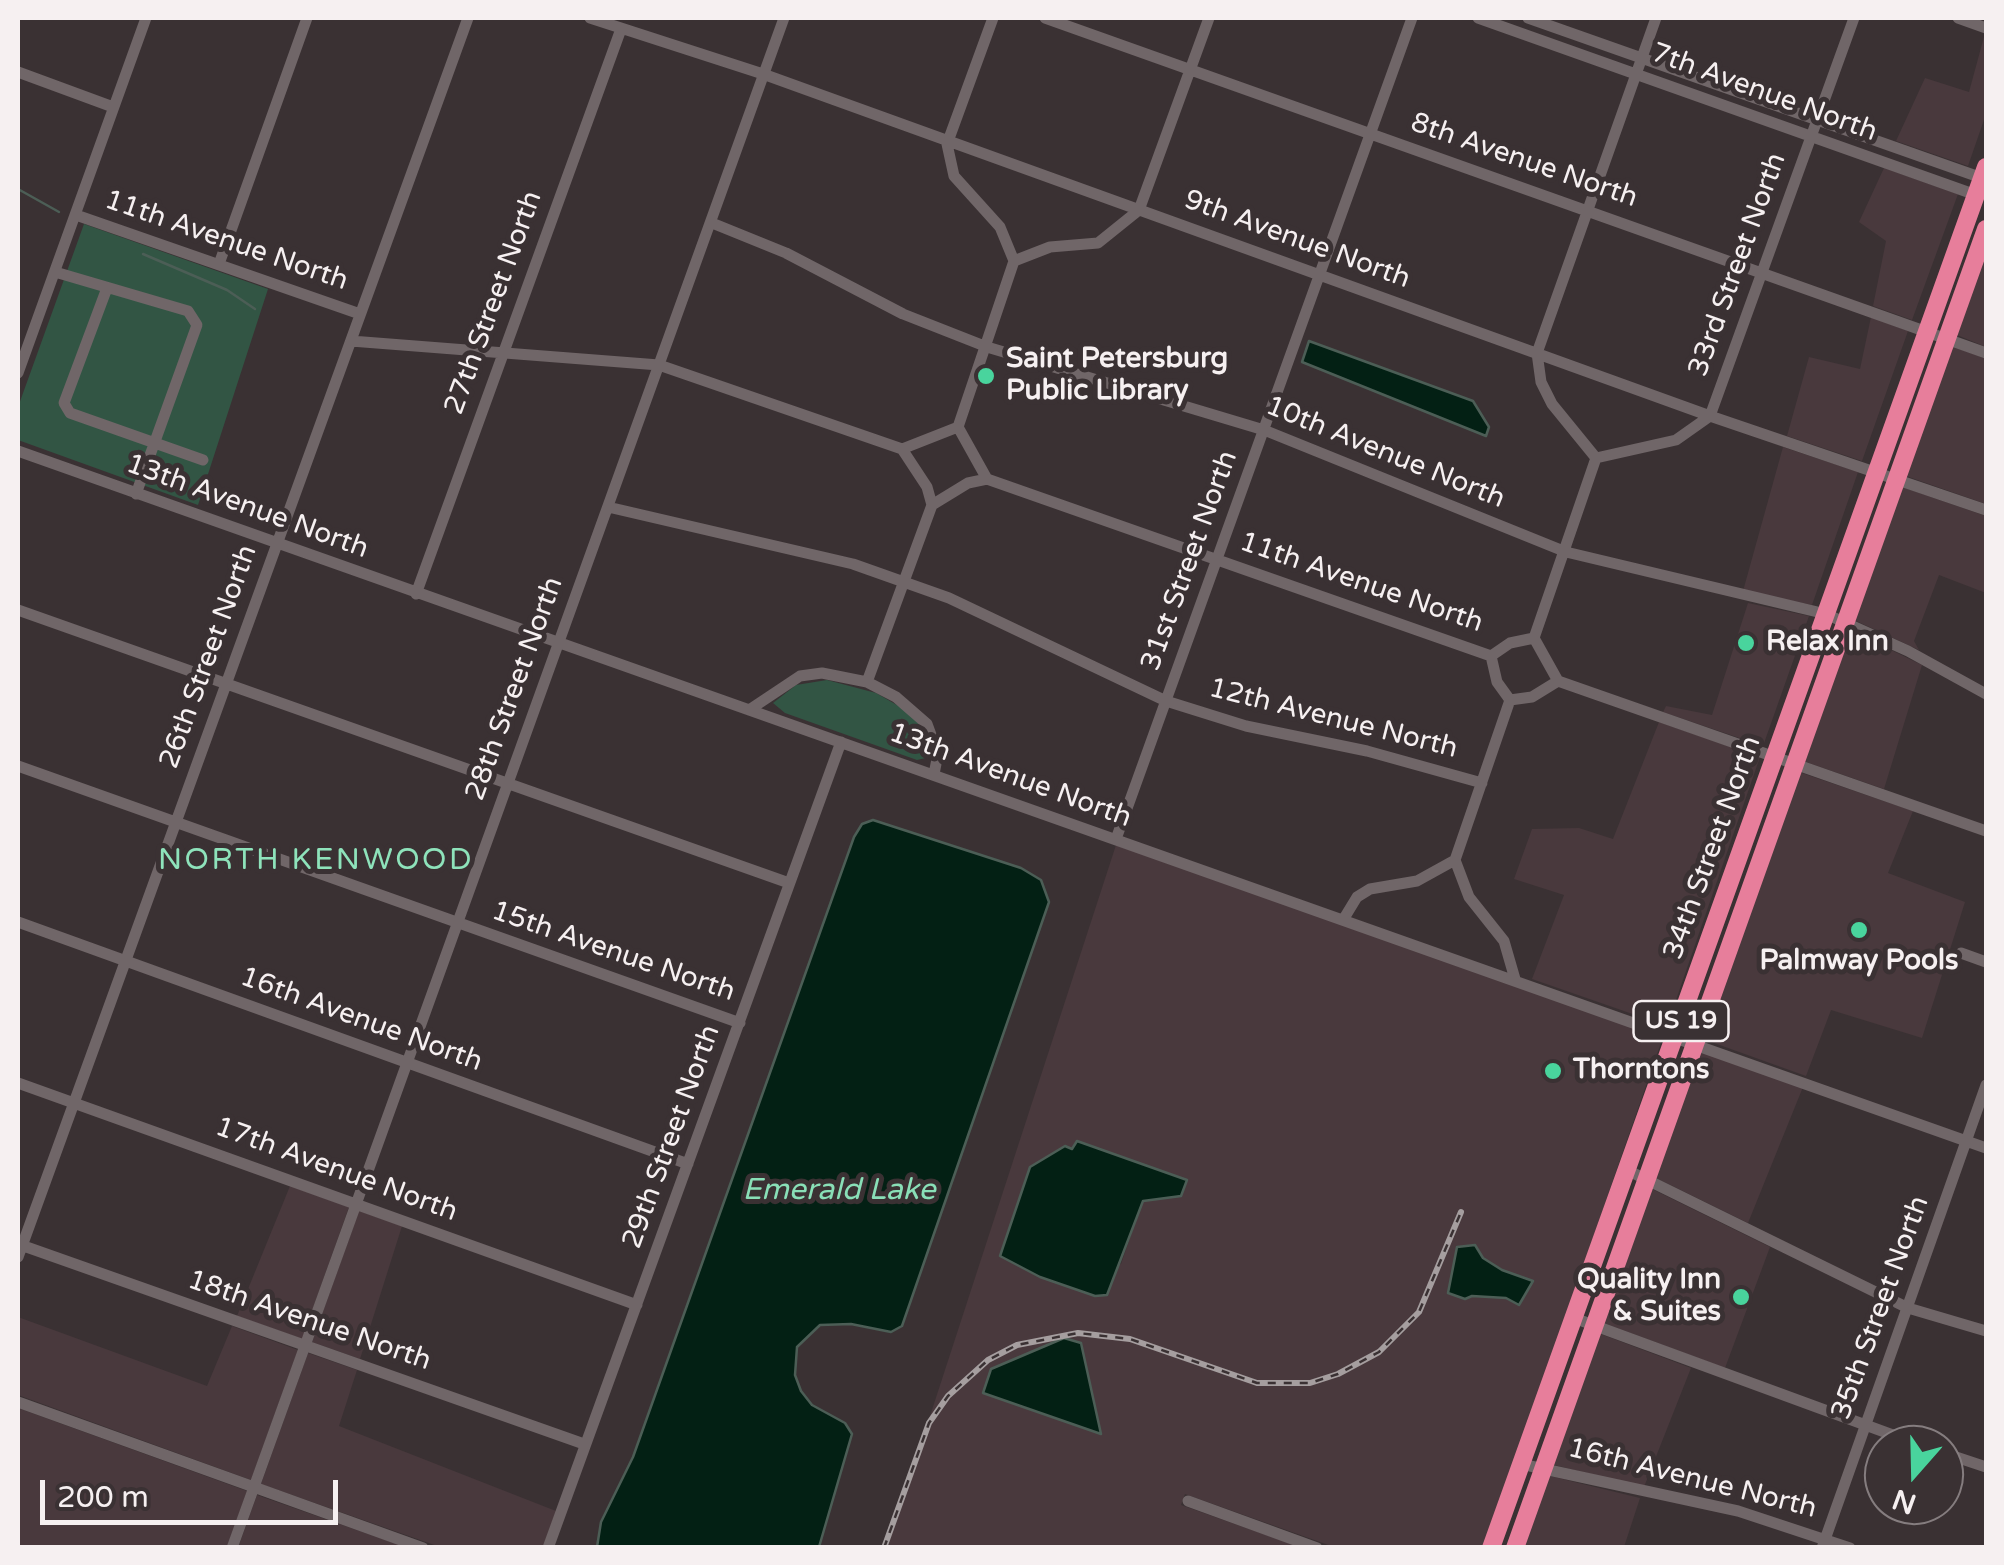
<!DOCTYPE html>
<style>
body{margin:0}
#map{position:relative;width:2004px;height:1565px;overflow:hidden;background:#3a3133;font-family:"Varela Round",sans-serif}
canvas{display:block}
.frame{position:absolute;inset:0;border:20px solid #f6f0f1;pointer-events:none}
.north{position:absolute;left:1864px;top:1425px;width:100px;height:100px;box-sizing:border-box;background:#3a3133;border:2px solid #857d7f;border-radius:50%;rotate:200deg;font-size:28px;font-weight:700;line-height:40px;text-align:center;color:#f6f0f1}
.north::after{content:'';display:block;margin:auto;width:35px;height:45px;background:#49d49d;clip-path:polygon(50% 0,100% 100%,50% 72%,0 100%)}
.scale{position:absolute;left:40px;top:1480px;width:298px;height:45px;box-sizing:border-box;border:5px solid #f6f0f1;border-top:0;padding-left:12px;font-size:30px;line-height:35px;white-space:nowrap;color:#f6f0f1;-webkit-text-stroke:8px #3a3133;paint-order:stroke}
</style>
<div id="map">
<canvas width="2004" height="1565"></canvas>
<div class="frame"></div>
<div class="north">N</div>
<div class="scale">200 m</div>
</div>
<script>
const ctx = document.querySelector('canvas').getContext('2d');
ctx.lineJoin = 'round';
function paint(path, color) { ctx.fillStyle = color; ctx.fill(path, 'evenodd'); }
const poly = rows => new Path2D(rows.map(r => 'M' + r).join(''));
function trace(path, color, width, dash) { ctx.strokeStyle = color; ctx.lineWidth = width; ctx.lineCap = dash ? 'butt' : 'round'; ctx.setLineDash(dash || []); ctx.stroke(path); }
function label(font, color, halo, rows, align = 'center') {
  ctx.font = font + ' "Varela Round",sans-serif'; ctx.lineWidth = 10; ctx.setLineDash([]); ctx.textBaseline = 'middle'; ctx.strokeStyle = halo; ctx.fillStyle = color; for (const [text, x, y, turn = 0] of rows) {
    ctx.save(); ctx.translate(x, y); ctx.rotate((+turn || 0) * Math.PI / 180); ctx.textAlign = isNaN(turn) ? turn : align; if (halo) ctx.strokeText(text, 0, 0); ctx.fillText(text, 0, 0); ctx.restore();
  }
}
paint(poly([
 [1985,33,1986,114,1968,166,1896,141,1925,78,1969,92],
 [1884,168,1958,194,1912,320,1873,306,1886,241,1859,222],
 [1986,253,1986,347,1957,335],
 [1871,317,1908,331,1862,461,1787,436,1809,357,1860,369],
 [1953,346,1986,359,1986,504,1906,476],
 [1783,447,1858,472,1812,605,1743,591],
 [1902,487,1986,516,1986,593,1939,575,1914,641,1919,650,1854,620],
 [1748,603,1809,616,1763,746,1663,712,1666,706,1712,715],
 [1850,630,1922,665,1884,789,1803,761],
 [1659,722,1760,757,1667,1026,1532,979,1564,895,1514,879,1532,829,1579,828,1613,839],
 [1799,772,1913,811,1888,873,1965,902,1922,1038,1831,1010,1806,1076,1703,1039],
 [1116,845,1663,1037,1485,1547,1334,1547,1185,1494,1181,1505,1300,1547,887,1548],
 [1072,1149,1181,1196,1143,1200,1121,1264,1040,1277,1033,1271],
 [1483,1258,1502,1270,1533,1281,1506,1298,1471,1296],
 [1700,1050,1803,1087,1748,1223,1654,1177],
 [290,1186,349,1207,302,1339,237,1316],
 [1650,1188,1770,1247,1725,1368,1601,1322],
 [359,1211,402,1226,360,1359,312,1342],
 [18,1317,207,1386,232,1326,298,1350,251,1480,18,1395],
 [1598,1333,1691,1368,1644,1487,1550,1464],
 [308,1353,357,1370,339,1426,556,1511,543,1547,440,1547,261,1484],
 [18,1408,247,1491,227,1547,18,1547],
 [1546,1475,1640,1498,1624,1547,1520,1548],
 [257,1495,405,1547,238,1548]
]), '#49393d');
paint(poly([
 [84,224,268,289,198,505,18,440,18,407],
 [827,680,876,693,902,708,918,723,930,757,917,760,785,713,773,703,796,685]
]), '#325544');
const water = poly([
 [1309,341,1473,401,1489,427,1486,436,1302,362,1309,341],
 [873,820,1021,868,1041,880,1049,902,902,1326,891,1332,851,1324,820,1325,797,1347,795,1375,801,1391,812,1405,845,1423,852,1434,819,1547,597,1547,601,1522,633,1457,854,837,862,824,873,820],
 [1077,1141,1187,1180,1181,1196,1143,1201,1107,1295,1095,1296,1040,1277,1000,1256,1030,1167,1065,1146,1072,1149,1077,1141],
 [1475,1245,1483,1258,1502,1270,1533,1281,1519,1305,1506,1298,1472,1296,1465,1299,1448,1293,1457,1247,1475,1245],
 [1064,1338,1081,1343,1101,1434,983,1393,991,1369,1064,1338]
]);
paint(water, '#032014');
trace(water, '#4c5e56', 2.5);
trace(poly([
 [18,189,59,212],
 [143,254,227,290,255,309]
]), '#4c5e56', 2.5);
trace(poly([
 [590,18,763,74,1710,416,1986,510],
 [993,18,947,144,954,176,1000,227,1014,261,1050,247,1098,243,1139,210,1209,18],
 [1045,18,1986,353],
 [1478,18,1976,195],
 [1528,18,1982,178],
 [1656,18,1537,353,1541,382,1552,404,1596,458,1676,440,1710,416,1854,18],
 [1958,18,1986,28],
 [18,72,113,107],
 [76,215,360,314],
 [712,223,786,253,903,314,987,347,1264,430,1566,552,1826,614,1908,651,1986,694],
 [219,264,307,18],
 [55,272,188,311,197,325,136,494],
 [107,288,64,403,70,413,203,460],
 [351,341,659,365,902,449],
 [18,373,146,18],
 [902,449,927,487,932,505],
 [902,449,958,427],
 [18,451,1986,1148],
 [987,479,958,427,1014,261],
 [608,507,853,564,949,598,1166,701,1246,726,1367,751,1482,783],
 [416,594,621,29],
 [18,610,789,883],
 [1534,638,1596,458],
 [1491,656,1497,682,1510,700],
 [1491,656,1510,643,1534,638],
 [1558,681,1986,831],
 [867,682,932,505,968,483,987,479,1491,656],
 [1510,700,1455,860,1469,897,1504,941,1515,979],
 [1510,700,1532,697,1558,681,1534,638],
 [749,710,800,676,822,673,867,682,896,697,927,724,938,754,934,774],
 [18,766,740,1023],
 [1116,839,1412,18],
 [1343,920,1357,897,1370,889,1417,881,1455,860],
 [18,922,688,1164],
 [1961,953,1986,962],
 [18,1083,637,1305],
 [1627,1170,1908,1308,1986,1331],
 [18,1244,584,1444],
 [18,1257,468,18],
 [1574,1318,1920,1445],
 [18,1402,423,1548],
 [1944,1453,1986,1467],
 [1521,1464,1738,1511,1850,1548],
 [1188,1501,1317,1548],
 [232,1548,784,18],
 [548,1548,841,742],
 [1822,1548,1986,1085]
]), '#706668', 11);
trace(poly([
 [1491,1548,1986,167],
 [1515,1548,1986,229]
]), '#e77e9b', 18);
const rail = poly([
 [884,1548,929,1423,948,1396,988,1360,1017,1345,1078,1333,1130,1339,1257,1383,1310,1383,1338,1374,1379,1352,1419,1312,1461,1212]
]);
trace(rail, '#a59e9f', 6);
trace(rail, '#3a3133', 2.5, [8]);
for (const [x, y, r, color] of [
 [986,376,10,"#49d49d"],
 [1746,643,10,"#49d49d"],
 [1859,930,10,"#49d49d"],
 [1553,1071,10,"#49d49d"],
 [1741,1297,10,"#49d49d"]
]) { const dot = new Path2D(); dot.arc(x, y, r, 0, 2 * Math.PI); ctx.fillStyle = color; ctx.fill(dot); trace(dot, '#3a3133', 4); }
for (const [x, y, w] of [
 [1681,1021,95]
]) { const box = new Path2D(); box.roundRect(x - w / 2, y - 20, w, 40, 8); ctx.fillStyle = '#3a3133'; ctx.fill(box); trace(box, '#f6f0f1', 2.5); }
label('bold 25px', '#f6f0f1', null, [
 ["US 19",1681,1021]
]);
label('28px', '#f6f0f1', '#3a3133', [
 ["7th Avenue North",1764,93,20],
 ["8th Avenue North",1524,161,19],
 ["9th Avenue North",1297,240,20],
 ["11th Avenue North",226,241,19],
 ["33rd Street North",1738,265,-70],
 ["27th Street North",494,303,-70],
 ["10th Avenue North",1385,453,22],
 ["13th Avenue North",247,507,20],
 ["31st Street North",1190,561,-70],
 ["11th Avenue North",1361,583,19],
 ["26th Street North",209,657,-70],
 ["28th Street North",515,689,-70],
 ["12th Avenue North",1333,719,14],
 ["13th Avenue North",1010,776,20],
 ["34th Street North",1713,848,-70],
 ["15th Avenue North",613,952,19],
 ["16th Avenue North",361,1020,20],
 ["29th Street North",672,1137,-70],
 ["17th Avenue North",336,1170,20],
 ["35th Street North",1881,1308,-70],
 ["18th Avenue North",309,1321,19],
 ["16th Avenue North",1692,1479,14]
]);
label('bold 28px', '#f6f0f1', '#3a3133', [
 ["Saint Petersburg",1006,360],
 ["Public Library",1006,392],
 ["Relax Inn",1766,643],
 ["Palmway Pools",1859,962,"center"],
 ["Thorntons",1573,1071],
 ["Quality Inn",1721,1281,"right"],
 ["& Suites",1721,1313,"right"]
], 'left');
ctx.letterSpacing = '2.5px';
label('30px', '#8ee3bb', '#3a3133', [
 ["NORTH KENWOOD",316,861]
]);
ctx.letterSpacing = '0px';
label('italic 30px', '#89dfb7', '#3a3133', [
 ["Emerald Lake",839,1191]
]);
</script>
